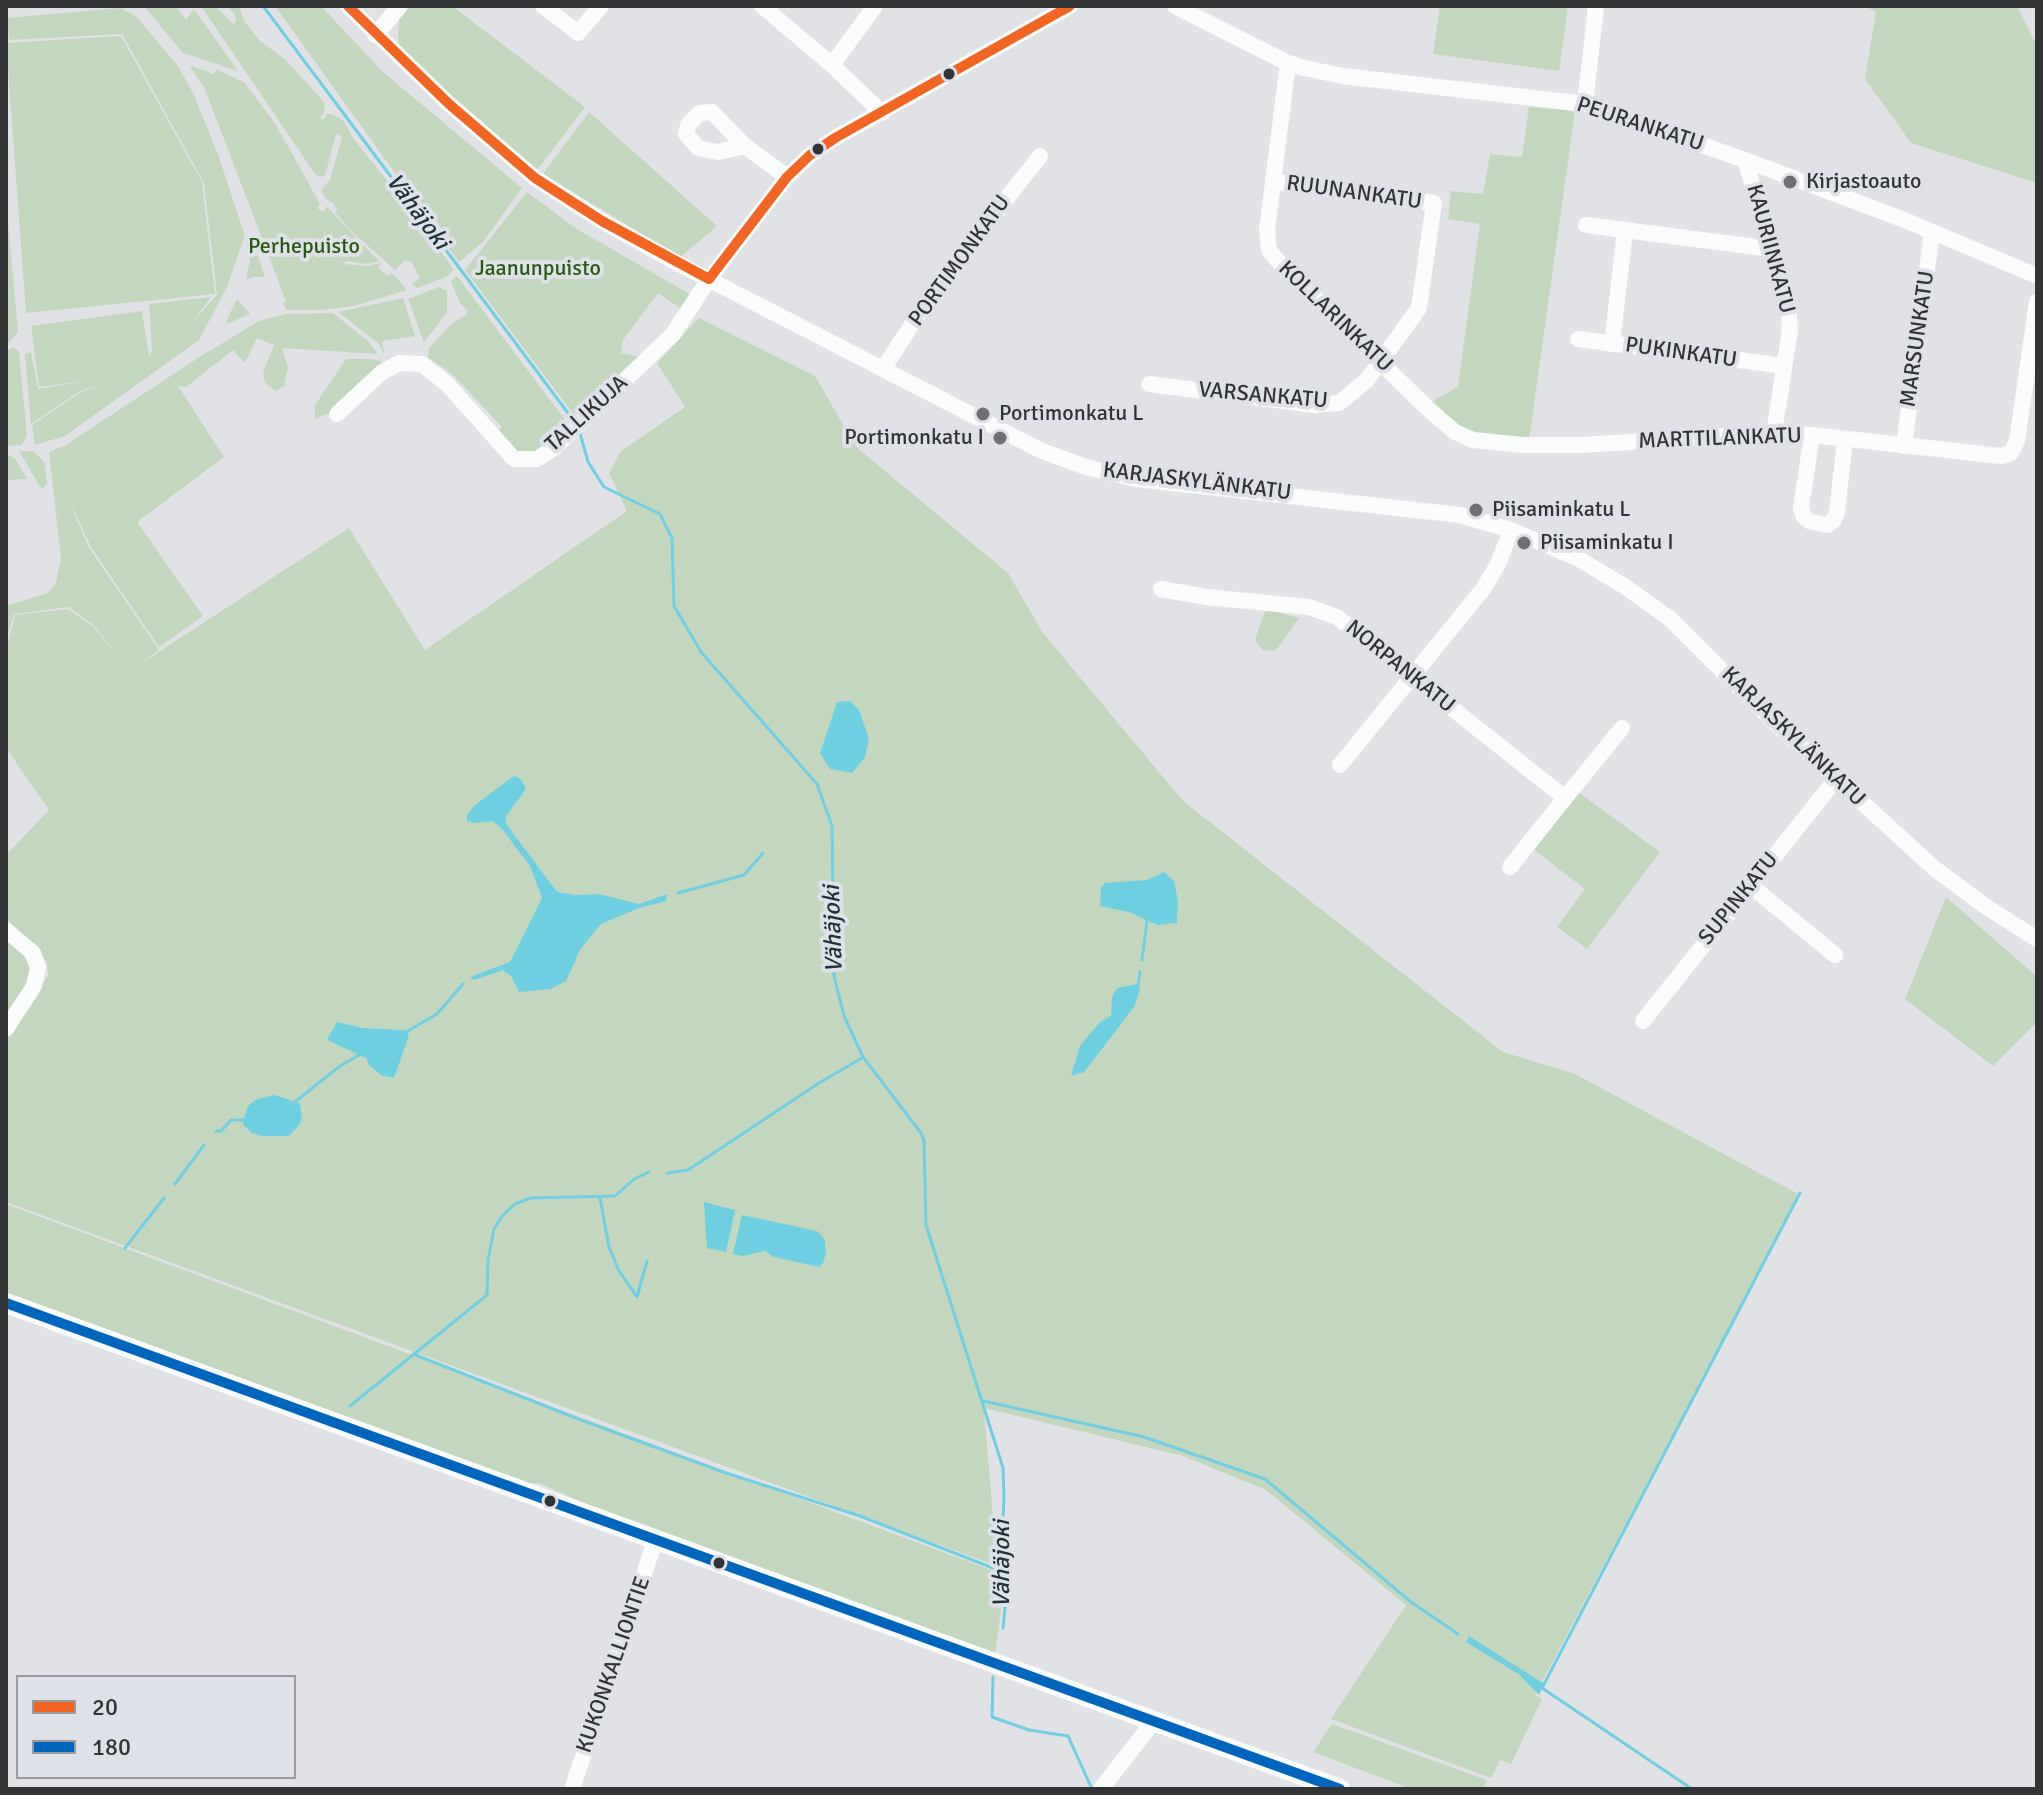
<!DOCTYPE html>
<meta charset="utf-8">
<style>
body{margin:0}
#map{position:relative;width:2043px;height:1795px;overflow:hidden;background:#e1e2e6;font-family:Signika,sans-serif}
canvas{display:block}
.frame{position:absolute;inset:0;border:8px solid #323335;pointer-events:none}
.legend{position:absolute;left:16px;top:1675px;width:280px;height:104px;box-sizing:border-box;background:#dfe1e8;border:2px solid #9a9ba0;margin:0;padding:10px 14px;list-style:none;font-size:24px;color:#323335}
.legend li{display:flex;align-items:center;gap:16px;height:40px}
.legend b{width:40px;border:2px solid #9a9ba0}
</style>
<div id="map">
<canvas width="2043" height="1795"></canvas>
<div class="frame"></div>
<ul class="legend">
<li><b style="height:10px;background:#f26522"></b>20</li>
<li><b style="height:10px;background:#0065bd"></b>180</li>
</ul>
</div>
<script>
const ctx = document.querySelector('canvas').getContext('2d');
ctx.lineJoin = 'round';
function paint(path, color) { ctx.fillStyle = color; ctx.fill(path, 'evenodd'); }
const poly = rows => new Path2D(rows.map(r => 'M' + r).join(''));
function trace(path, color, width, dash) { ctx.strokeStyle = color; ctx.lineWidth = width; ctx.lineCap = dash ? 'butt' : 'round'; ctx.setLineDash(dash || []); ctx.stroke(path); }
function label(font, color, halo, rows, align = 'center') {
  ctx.font = font + ' Signika,sans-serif'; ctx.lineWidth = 8; ctx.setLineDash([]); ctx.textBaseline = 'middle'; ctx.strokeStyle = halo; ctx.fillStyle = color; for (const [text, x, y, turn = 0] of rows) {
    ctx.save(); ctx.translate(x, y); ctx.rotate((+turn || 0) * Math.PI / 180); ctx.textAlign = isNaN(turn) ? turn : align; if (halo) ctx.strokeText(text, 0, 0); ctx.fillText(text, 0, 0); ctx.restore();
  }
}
paint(poly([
 [144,6,176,6,186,20,194,9,238,71,183,53],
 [201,6,215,6,233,24,236,21,235,15,227,6,239,6,245,22,260,41,286,60,324,102,325,111,320,118,324,120,327,114,332,114,344,121,353,138,420,222,454,270,446,277,417,288,412,284,420,278,411,261,404,261,395,270,351,231,335,212,337,210,334,204,326,199,321,190,330,180,342,137,337,134,335,138,325,175,320,177,315,174],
 [275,6,321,6,383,72,522,188,483,242,459,262],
 [406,6,452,6,585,107,537,170,401,51,398,43,399,14],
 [1440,6,1568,6,1559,71,1433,54],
 [1865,6,2017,6,2037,46,2037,183,1911,143,1865,79,1876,12],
 [120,8,136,16,178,66,193,93,218,154,245,236,226,289,199,340,65,436,35,445,32,425,81,392,102,384,80,391,31,424,25,354,31,352,38,389,90,380,39,387,31,326,142,311,149,356,152,351,149,304,211,297,194,320,217,295,204,183,122,34,9,40,6,18],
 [121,36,202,182,215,294,26,313,6,43],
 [189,65,214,74,216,69,245,83,274,122,297,162,296,165,298,164,320,204,317,208,324,212,326,206,379,261,367,264,346,261,344,264,367,266,381,263,378,268,387,276,392,273,407,290,354,306,321,310,286,310,283,303,286,301,204,87],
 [1529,107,1575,111,1529,440,1470,432,1461,428,1433,401,1458,387,1480,224,1448,219,1451,191,1483,194,1490,154,1522,157],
 [589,112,717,226,680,257,543,174],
 [527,192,577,229,693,296,683,310,658,293,623,340,621,353,640,357,575,416,465,270],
 [6,199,18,332,6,346],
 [251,255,258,256,265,277,252,277,246,280],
 [457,276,568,424,540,451,526,454,512,450,497,433,502,427,453,375,428,357,429,348,452,323,466,315,468,311,460,303,451,281],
 [439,287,447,291,447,313,424,342,408,299],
 [403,298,415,336,382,341,384,353,378,343,338,312],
 [237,299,250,314,227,324,228,317],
 [333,313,368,341,378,354,282,348,288,368,284,386,276,391,265,383,263,373,274,345,257,338,245,363,233,350,186,387,178,386,224,457,137,522,203,616,159,647,91,547,66,494,89,548,159,650,134,668,349,528,425,650,627,511,609,473,621,451,685,407,657,363,699,318,815,376,856,447,1008,573,1043,633,1183,801,1503,1052,1575,1074,1800,1195,1535,1695,1542,1699,1511,1764,1500,1760,1491,1778,1331,1719,1406,1605,1266,1490,1183,1456,984,1408,997,1566,6,1202,6,1037,48,976,47,963,40,952,12,926,6,916,6,855,49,810,6,748,6,651,15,615,68,609,92,626,121,658,93,625,69,607,14,614,6,641,6,606,48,593,56,582,61,558,49,452,64,446,198,358,259,321,286,314],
 [13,347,19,352,27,436,22,445,6,446,6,352],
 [346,359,372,359,382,362,334,411,315,419,315,405],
 [19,451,33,451,44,461,47,483,42,490],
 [6,454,15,458,27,479,6,480],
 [1266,609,1299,618,1278,648,1273,651,1262,650,1255,639],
 [1578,792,1660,852,1587,949,1557,927,1585,889,1534,850],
 [1946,897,2037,977,2037,1022,1993,1066,1905,999],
 [6,939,24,955,31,971,27,985,6,1013],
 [6,1204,997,1572,1001,1610,995,1654,606,1513,539,1483,524,1484,6,1294],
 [1332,1724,1487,1780,1483,1789,1411,1789,1313,1752]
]), '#c3d7bf');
paint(poly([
 [850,701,859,710,869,739,865,757,852,773,830,769,820,753,837,702],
 [514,776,521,779,526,789,506,816,506,824,557,892,576,895,599,894,639,904,667,894,666,901,639,908,601,924,581,948,566,981,551,989,519,992,511,976,503,970,474,980,470,977,510,962,542,898,530,866,502,829,493,821,475,823,467,821,467,815,475,805],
 [1164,872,1174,881,1178,901,1177,923,1157,925,1129,912,1100,906,1101,887,1105,883,1147,880],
 [1138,984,1140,990,1134,1007,1084,1072,1071,1076,1080,1046,1100,1022,1111,1016,1112,997,1117,988],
 [337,1022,362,1028,404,1030,409,1035,394,1078,381,1075,369,1065,366,1058,327,1040],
 [274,1095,300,1103,302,1119,299,1125,289,1136,263,1136,252,1133,244,1126,243,1121,248,1106,255,1100],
 [704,1202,735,1210,726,1252,707,1248],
 [742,1215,817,1231,825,1240,826,1253,823,1263,819,1267,774,1257,765,1251,742,1256,733,1254],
 [1469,1636,1544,1684,1539,1695,1520,1675,1466,1642]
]), '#6ecee2');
trace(poly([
 [263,6,571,417],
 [580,433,588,462,604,487,660,514,672,538,674,606,701,652,817,784,832,826,834,976,844,1016,863,1057,921,1133,924,1141,926,1225,1003,1468,1004,1497,1001,1566,1005,1609,1003,1628],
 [678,893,744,875,763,853],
 [1142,960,1147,921],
 [1138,986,1140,972],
 [406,1032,437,1014,463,984],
 [296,1101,340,1066,361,1054],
 [216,1131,221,1131,231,1120,245,1120],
 [667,1173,688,1170,819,1083,862,1058],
 [175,1184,204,1145],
 [600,1198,609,1247,619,1271,637,1297,647,1261],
 [125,1248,164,1198],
 [413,1354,581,1420,726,1473,860,1516,998,1570],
 [984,1401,1144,1437,1265,1479,1411,1602,1458,1634],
 [350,1406,487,1295,488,1260,494,1229,502,1216,515,1204,531,1198,615,1196,634,1179,649,1172],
 [993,1677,992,1717,1029,1730,1068,1736,1092,1789],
 [1692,1789,1542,1688,1800,1193]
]), '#6ecee2', 3);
trace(poly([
 [348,6,449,104,535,178,602,221,679,264,1042,451,1086,467,1136,479,1460,515,1511,530,1579,559,1624,586,1669,618,1775,723,1935,869,1985,906,2037,939],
 [543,6,578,33,601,6],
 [762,6,832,65,882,113],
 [1175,6,1288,63,1304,68,1343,76,1585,104,1745,160,1902,219,2037,276],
 [375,35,400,6],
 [1288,63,1267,231,1269,250,1278,261,1428,409,1455,432,1473,440,1523,445,1581,445,1774,433,1812,435,2001,456,2011,453,2017,441,2037,302],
 [832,65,875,6],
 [1585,104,1596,6],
 [745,146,718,152,698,148,686,134,688,125,700,113,712,112,745,146,787,177],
 [1745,160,1788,301,1790,330,1774,433],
 [1586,225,1772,249],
 [1578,339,1784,366],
 [1612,344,1625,231],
 [883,369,933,292,1040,156],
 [1149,384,1315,405,1339,403,1367,380,1419,308,1434,203,1274,182],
 [337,414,381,373,399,363,422,364,447,384,514,459,537,459,554,448,673,334,709,279,787,177,810,155,835,138,1070,6],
 [1812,435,1801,508,1804,517,1811,522,1827,525,1833,521,1837,512,1845,440],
 [1904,446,1932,232],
 [1161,589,1206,597,1309,607,1337,617,1565,798,1510,867],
 [1340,765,1483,589,1498,564,1511,530],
 [1565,798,1622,728],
 [1751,886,1835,955],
 [6,930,33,953,38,968,34,986,6,1029],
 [1643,1021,1836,779],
 [572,1789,655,1541],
 [1101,1789,1154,1721]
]), '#fafbfb', 16);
trace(poly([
 [6,1303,1340,1789]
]), '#fafbfb', 20);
trace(poly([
 [348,6,449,104,535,178,602,221,709,279],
 [709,279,787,177,810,155,835,138,1070,6]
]), '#f26522', 10);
trace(poly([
 [6,1303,1340,1789]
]), '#0065bd', 10);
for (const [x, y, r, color] of [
 [949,74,7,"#323335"],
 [818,149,7,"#323335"],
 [1790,182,8,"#6f7073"],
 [983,414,8,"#6f7073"],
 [1000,438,8,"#6f7073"],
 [1476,510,8,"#6f7073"],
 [1524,543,8,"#6f7073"],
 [550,1501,7,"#323335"],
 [719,1563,7,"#323335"]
]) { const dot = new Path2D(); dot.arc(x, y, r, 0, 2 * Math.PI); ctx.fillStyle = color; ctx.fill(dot); trace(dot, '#dfe1e8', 3); }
label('22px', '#323335', '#dfe1e8', [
 ["PEURANKATU",1640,125,18],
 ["RUUNANKATU",1354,193,8],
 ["KAURIINKATU",1770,249,75],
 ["PORTIMONKATU",960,261,-54],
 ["KOLLARINKATU",1335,317,44],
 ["MARSUNKATU",1918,339,-82],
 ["PUKINKATU",1681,353,8],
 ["VARSANKATU",1263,396,5],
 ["TALLIKUJA",587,414,-42],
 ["MARTTILANKATU",1720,439,-2],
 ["KARJASKYLÄNKATU",1197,482,7],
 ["NORPANKATU",1400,667,39],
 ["KARJASKYLÄNKATU",1793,737,44],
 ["SUPINKATU",1739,899,-51],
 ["KUKONKALLIONTIE",614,1665,-71]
]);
label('22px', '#323335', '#dfe1e8', [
 ["Kirjastoauto",1806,182],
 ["Portimonkatu L",999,414],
 ["Portimonkatu I",984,438,"right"],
 ["Piisaminkatu L",1492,510],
 ["Piisaminkatu I",1540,543]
], 'left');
label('22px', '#275b0e', '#dfe1e8', [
 ["Perhepuisto",304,247],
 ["Jaanunpuisto",538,269]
]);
label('italic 24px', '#1d3338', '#dfe1e8', [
 ["Vähäjoki",417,212,53],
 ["Vähäjoki",834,929,-92],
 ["Vähäjoki",1003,1564,-90]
]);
</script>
